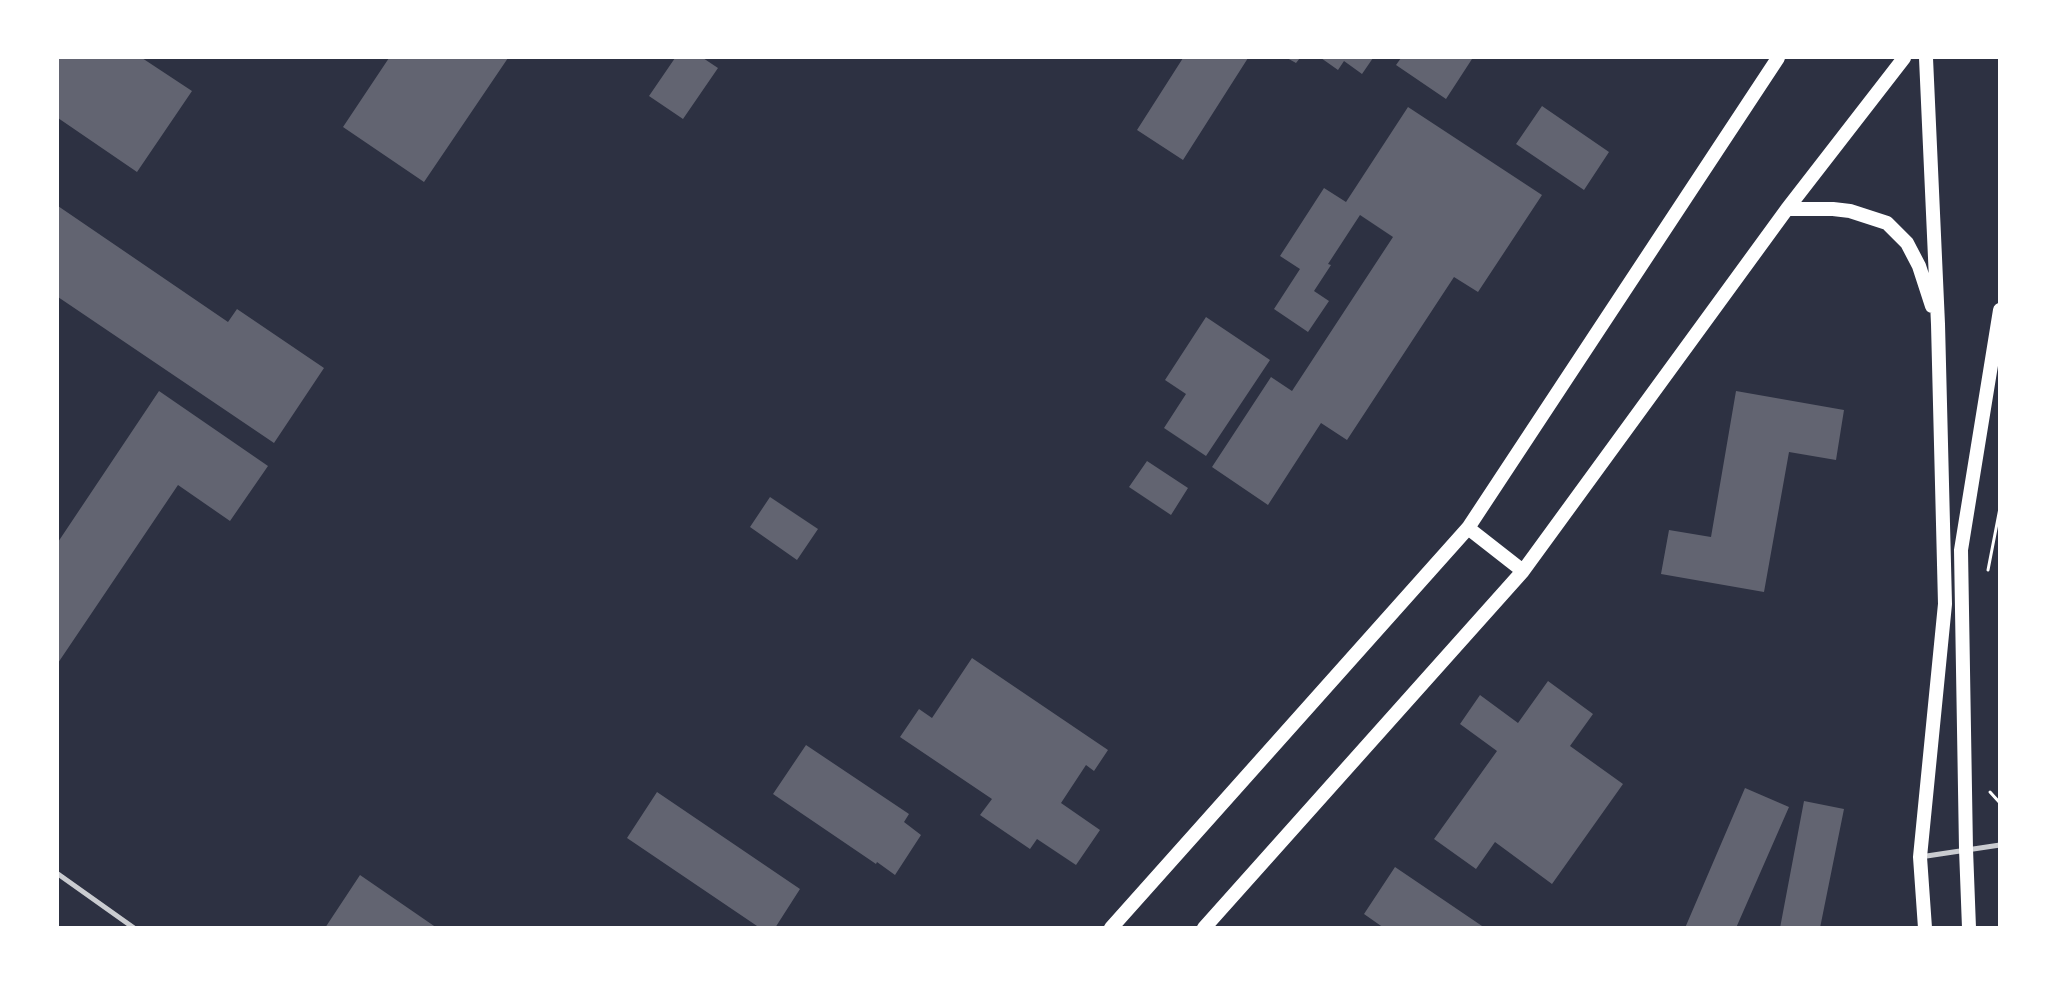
<!DOCTYPE html>
<style>
body{margin:0}
#map{position:relative;width:2057px;height:985px;overflow:hidden;background:#2d3142;font-family:"Archivo Narrow",sans-serif}
canvas{display:block}
.frame{position:absolute;inset:0;border:59px solid #fff;pointer-events:none}
</style>
<div id="map">
<canvas width="2057" height="985"></canvas>
<div class="frame"></div>
</div>
<script>
const ctx = document.querySelector('canvas').getContext('2d');
ctx.lineJoin = 'round';
function paint(path, color) { ctx.fillStyle = color; ctx.fill(path, 'evenodd'); }
const poly = rows => new Path2D(rows.map(r => 'M' + r).join(''));
function trace(path, color, width, dash) { ctx.strokeStyle = color; ctx.lineWidth = width; ctx.lineCap = dash ? 'butt' : 'round'; ctx.setLineDash(dash || []); ctx.stroke(path); }
paint(poly([
 [58,58,142,58,192,91,137,172,58,118],
 [389,58,508,58,424,182,343,127],
 [675,58,703,58,718,68,683,119,649,96],
 [1183,58,1248,58,1183,160,1137,130],
 [1287,58,1300,58,1296,63],
 [1321,58,1373,58,1362,74,1344,61,1338,70],
 [1401,58,1470,58,1472,59,1446,99,1396,65],
 [1542,106,1609,152,1584,190,1516,144],
 [1408,107,1542,195,1478,292,1454,277,1347,440,1321,423,1268,505,1212,467,1271,377,1292,391,1393,237,1360,215,1328,264,1331,265,1314,291,1329,301,1308,332,1274,309,1300,269,1280,256,1324,188,1346,202],
 [58,206,228,322,237,309,324,368,274,443,58,297],
 [1206,317,1270,360,1206,456,1164,428,1186,394,1165,380],
 [159,391,268,466,230,521,178,485,58,663,58,542],
 [1736,391,1844,410,1836,460,1789,452,1764,592,1661,574,1669,530,1711,537],
 [1147,461,1188,488,1171,515,1129,487],
 [770,497,818,529,797,560,750,527],
 [972,658,1108,750,1094,771,1086,765,1061,803,1100,830,1076,865,1037,839,1030,849,980,815,992,799,900,737,919,709,932,718],
 [1548,681,1593,714,1570,746,1623,784,1552,884,1495,842,1476,869,1434,839,1497,751,1460,724,1480,695,1518,723],
 [806,745,909,814,904,822,921,835,895,875,877,862,876,864,773,794],
 [1745,788,1789,807,1736,928,1685,928],
 [657,792,800,889,775,928,760,928,627,838],
 [1804,801,1844,809,1820,928,1780,928],
 [1395,867,1485,928,1384,928,1364,914],
 [360,875,437,928,325,928]
]), '#626471');
trace(poly([
 [1988,570,2000,508],
 [1990,792,2000,803]
]), '#fff', 3);
trace(poly([
 [1920,857,2000,845],
 [58,874,134,928]
]), '#caccd0', 5);
trace(poly([
 [1787,209,1833,209,1850,211,1887,223,1907,243,1919,266,1932,306],
 [1468,528,1523,571],
 [1111,928,1468,528,1778,58],
 [1204,928,1523,571,1787,209,1904,58],
 [1925,928,1920,857,1945,604,1938,324,1926,58],
 [1969,928,1966,849,1961,550,2000,310]
]), '#fff', 14);
</script>
